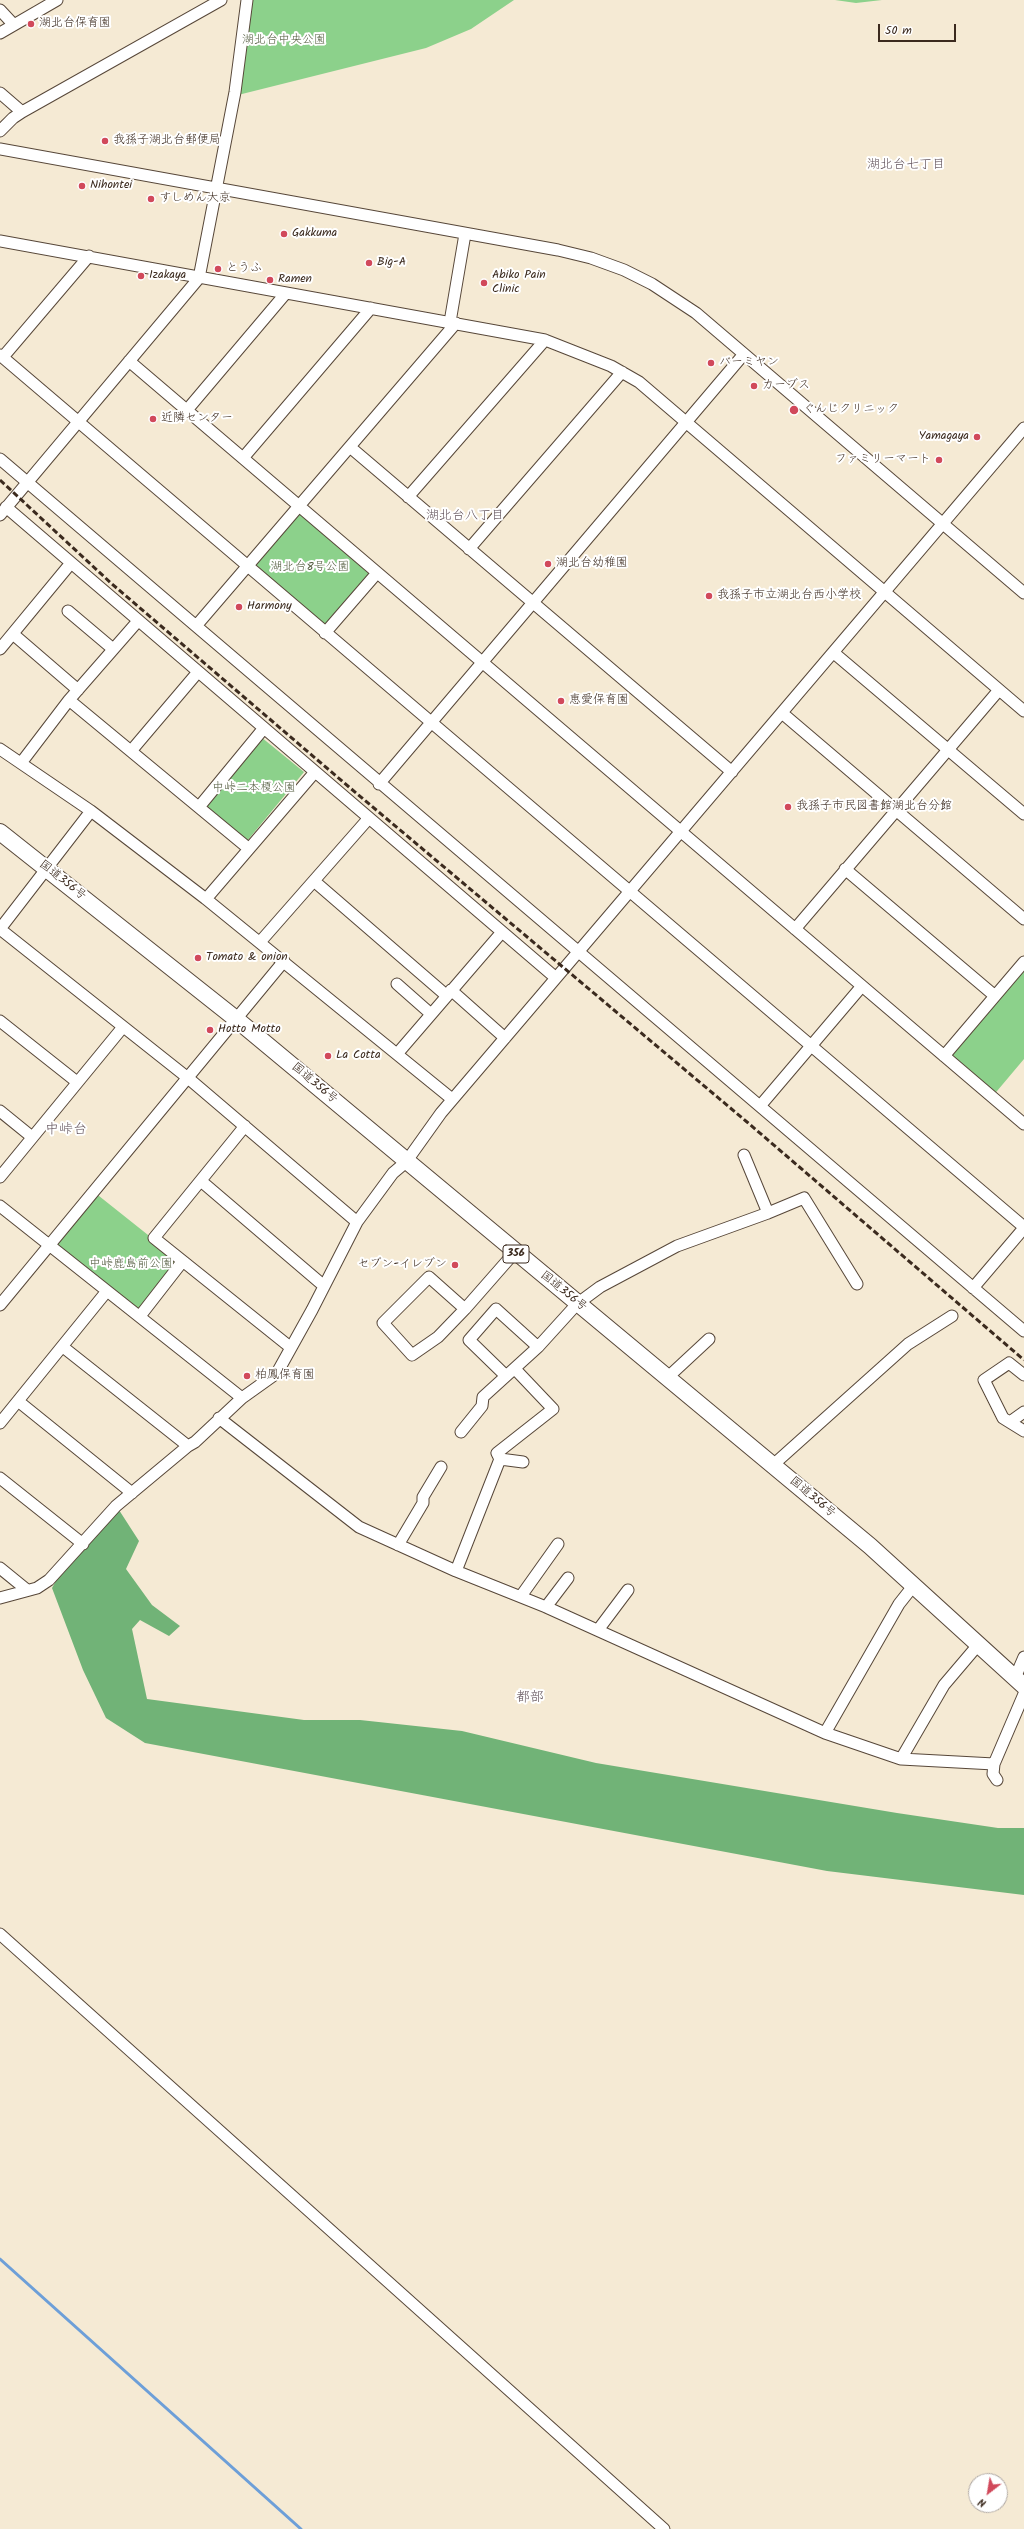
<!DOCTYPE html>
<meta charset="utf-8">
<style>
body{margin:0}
#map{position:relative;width:1024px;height:2529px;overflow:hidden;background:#f5ead4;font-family:Kalam,sans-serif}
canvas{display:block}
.north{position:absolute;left:968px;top:2473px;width:40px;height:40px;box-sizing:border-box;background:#fff;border:1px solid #b1aaa5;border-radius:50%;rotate:211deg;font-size:11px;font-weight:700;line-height:16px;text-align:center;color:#3b2a1e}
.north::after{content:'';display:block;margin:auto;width:14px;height:18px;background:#d1495b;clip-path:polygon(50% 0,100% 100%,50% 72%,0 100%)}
.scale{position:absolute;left:878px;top:24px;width:78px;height:18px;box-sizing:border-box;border:2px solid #3b2a1e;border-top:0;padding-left:5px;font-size:12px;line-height:14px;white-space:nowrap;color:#3b2a1e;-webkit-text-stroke:3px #fff;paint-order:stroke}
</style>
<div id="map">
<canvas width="1024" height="2529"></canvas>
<div class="north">N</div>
<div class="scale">50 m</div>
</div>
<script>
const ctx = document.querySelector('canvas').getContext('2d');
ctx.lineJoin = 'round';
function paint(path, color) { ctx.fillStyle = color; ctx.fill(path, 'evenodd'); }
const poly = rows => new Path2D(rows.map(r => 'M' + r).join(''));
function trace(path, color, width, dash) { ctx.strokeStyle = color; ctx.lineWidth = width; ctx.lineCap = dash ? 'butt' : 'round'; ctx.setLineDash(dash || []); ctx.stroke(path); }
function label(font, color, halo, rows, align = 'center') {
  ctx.font = font + ' Kalam,"Klee One",sans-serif'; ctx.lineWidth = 4; ctx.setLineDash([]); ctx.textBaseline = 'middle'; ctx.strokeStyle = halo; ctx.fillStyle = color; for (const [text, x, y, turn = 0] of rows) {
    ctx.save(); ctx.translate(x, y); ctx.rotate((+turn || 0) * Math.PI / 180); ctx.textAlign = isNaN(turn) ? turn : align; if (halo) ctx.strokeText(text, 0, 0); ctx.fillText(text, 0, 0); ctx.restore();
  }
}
paint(poly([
 [247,0,514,0,471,29,426,48,234,96],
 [835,0,882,0,856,3],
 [299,507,377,573,325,633,247,567],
 [261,737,304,772,247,841,204,806],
 [1024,962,1024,1059,992,1097,944,1056],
 [94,1192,182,1262,140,1316,49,1246]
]), '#8cd18b');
paint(poly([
 [119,1510,139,1541,126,1569,152,1605,180,1626,169,1636,140,1620,132,1629,147,1699,304,1720,360,1720,462,1731,596,1763,897,1813,998,1828,1024,1828,1024,1895,827,1871,145,1743,106,1718,83,1670,52,1588,62,1570]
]), '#71b377');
trace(poly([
 [0,2259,301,2529]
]), '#6d9fd8', 3);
const minor = poly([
 [0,10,14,25],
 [0,33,57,0],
 [0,93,22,112],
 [0,131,13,118,22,112,221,0],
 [0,149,558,250,591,258,624,270,652,284,696,313,1024,593],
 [0,241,545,340,611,366,639,382,1024,711],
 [450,322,465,234],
 [0,355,1024,1227],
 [3,357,89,256],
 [129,361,1024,1124],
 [187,410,286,293],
 [350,447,732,772],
 [243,458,371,308],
 [0,459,196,626,456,323],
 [408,497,545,340],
 [0,515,199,278,235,92,247,0],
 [469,549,622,372],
 [68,611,113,649],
 [196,626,1024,1331],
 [325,633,377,573],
 [13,634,78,690],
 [0,649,71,563],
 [834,653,1024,814],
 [69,700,248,848],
 [782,713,1024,919],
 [0,749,91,811,206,899,452,1099],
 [131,751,198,672],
 [21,763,69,700,138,621],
 [379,784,744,354],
 [199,807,264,728],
 [845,869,995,996],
 [314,881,447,996],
 [206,899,315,772],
 [0,929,188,1078,357,1222],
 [0,929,91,811],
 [795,929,999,690],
 [260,942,369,818],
 [556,978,1024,428],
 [397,984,431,1014],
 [451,990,505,1038],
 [0,1021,77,1082],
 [397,1054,502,932],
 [944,1056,1024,962],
 [760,1106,862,986],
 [0,1111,32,1137],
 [245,1126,154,1238,290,1347],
 [744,1155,768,1213],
 [0,1177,123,1027],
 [201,1181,324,1286],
 [0,1206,242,1398],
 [973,1288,1024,1228],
 [0,1305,284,961],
 [465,1309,438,1337,412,1355,383,1323,429,1277,465,1309,515,1252],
 [140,1316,182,1262],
 [63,1347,188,1446],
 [1024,1375,1009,1363,984,1380,1003,1418,1024,1431],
 [506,1376,469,1340,496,1309,538,1347],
 [667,1378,709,1339],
 [18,1401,132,1493],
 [219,1418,359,1527,456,1571,546,1607,825,1733,901,1759,944,1685,978,1645],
 [1010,1422,1024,1412],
 [0,1423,107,1291],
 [461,1432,482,1406,483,1397,538,1347,577,1304,600,1287,677,1246,768,1213,804,1198,857,1284],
 [500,1459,523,1462],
 [773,1465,908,1344,952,1316],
 [0,1478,83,1544],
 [398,1545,423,1503,423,1497,441,1467],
 [0,1568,27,1590],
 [456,1571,500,1459,497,1453,553,1409,515,1369],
 [521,1596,558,1544],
 [0,1598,37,1588,49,1580,116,1506,188,1446,195,1442,242,1398,277,1373,312,1310,357,1222,393,1173,406,1162,441,1113,556,978,6,507],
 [546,1607,568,1578],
 [598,1630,628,1590],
 [1015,1678,1024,1657],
 [825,1733,899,1604,914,1585],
 [901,1759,994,1764],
 [997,1780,993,1774,994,1764,1024,1694],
 [0,1934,664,2529]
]);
const highway = poly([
 [0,832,236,1019,870,1546,1024,1686]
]);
trace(minor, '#574739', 13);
trace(highway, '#574739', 18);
trace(minor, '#fff', 11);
trace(highway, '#fff', 16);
trace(poly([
 [0,480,112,584,349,787,747,1122,1024,1360]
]), '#3b2a1e', 3, [6, 3]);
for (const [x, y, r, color] of [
 [31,24,4,"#d1495b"],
 [105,141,4,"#d1495b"],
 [82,186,4,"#d1495b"],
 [151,199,4,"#d1495b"],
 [284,234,4,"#d1495b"],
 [369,263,4,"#d1495b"],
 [218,269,4,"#d1495b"],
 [141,276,4,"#d1495b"],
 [270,280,4,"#d1495b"],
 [484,283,4,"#d1495b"],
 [711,363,4,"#d1495b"],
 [754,386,4,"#d1495b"],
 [794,410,5,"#d1495b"],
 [153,419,4,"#d1495b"],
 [977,437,4,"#d1495b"],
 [939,460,4,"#d1495b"],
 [548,564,4,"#d1495b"],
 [709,596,4,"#d1495b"],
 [239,607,4,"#d1495b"],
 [561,701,4,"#d1495b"],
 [788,807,4,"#d1495b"],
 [198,958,4,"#d1495b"],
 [210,1030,4,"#d1495b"],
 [328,1056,4,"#d1495b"],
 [455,1265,4,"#d1495b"],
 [247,1376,4,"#d1495b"]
]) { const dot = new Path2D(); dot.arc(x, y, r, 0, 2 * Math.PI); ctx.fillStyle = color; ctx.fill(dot); trace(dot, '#fff', 1.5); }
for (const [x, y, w] of [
 [516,1254,26]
]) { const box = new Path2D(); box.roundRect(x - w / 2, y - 9, w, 18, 3); ctx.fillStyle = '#fff'; ctx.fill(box); trace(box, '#3b2a1e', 1); }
label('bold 11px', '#3b2a1e', null, [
 ["356",516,1254]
]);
label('12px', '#3b2a1e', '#fff', [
 ["湖北台保育園",39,24],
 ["我孫子湖北台郵便局",113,141],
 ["Nihontei",90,186],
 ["すしめん大京",159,199],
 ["Gakkuma",292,234],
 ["Big-A",377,263],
 ["とうふ",226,269],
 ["Izakaya",149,276],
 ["Abiko Pain",492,276],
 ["Clinic",492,290],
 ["Ramen",278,280],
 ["バーミヤン",719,363],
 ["カーブス",762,386],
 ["ぐんじクリニック",803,410],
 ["近隣センター",161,419],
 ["Yamagaya",969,437,"right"],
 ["ファミリーマート",931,460,"right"],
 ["湖北台幼稚園",556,564],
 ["我孫子市立湖北台西小学校",717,596],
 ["Harmony",247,607],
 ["恵愛保育園",569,701],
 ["我孫子市民図書館湖北台分館",796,807],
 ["Tomato & onion",206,958],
 ["Hotto Motto",218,1030],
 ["La Cotta",336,1056],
 ["セブン-イレブン",447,1265,"right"],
 ["柏鳳保育園",255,1376]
], 'left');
label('12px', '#535c3f', '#fff', [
 ["湖北台中央公園",284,41],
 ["湖北台8号公園",310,568],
 ["中峠二本榎公園",254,789],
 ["中峠鹿島前公園",131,1265]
]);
label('12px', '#3b2a1e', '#fff', [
 ["国道356号",62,881,38],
 ["国道356号",314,1084,40],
 ["国道356号",563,1292,39],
 ["国道356号",812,1498,40]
]);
label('13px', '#65565e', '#fff', [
 ["湖北台七丁目",906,166],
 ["湖北台八丁目",465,517]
]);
label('14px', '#65565e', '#fff', [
 ["中峠台",66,1131],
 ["都部",530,1699]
]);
</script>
